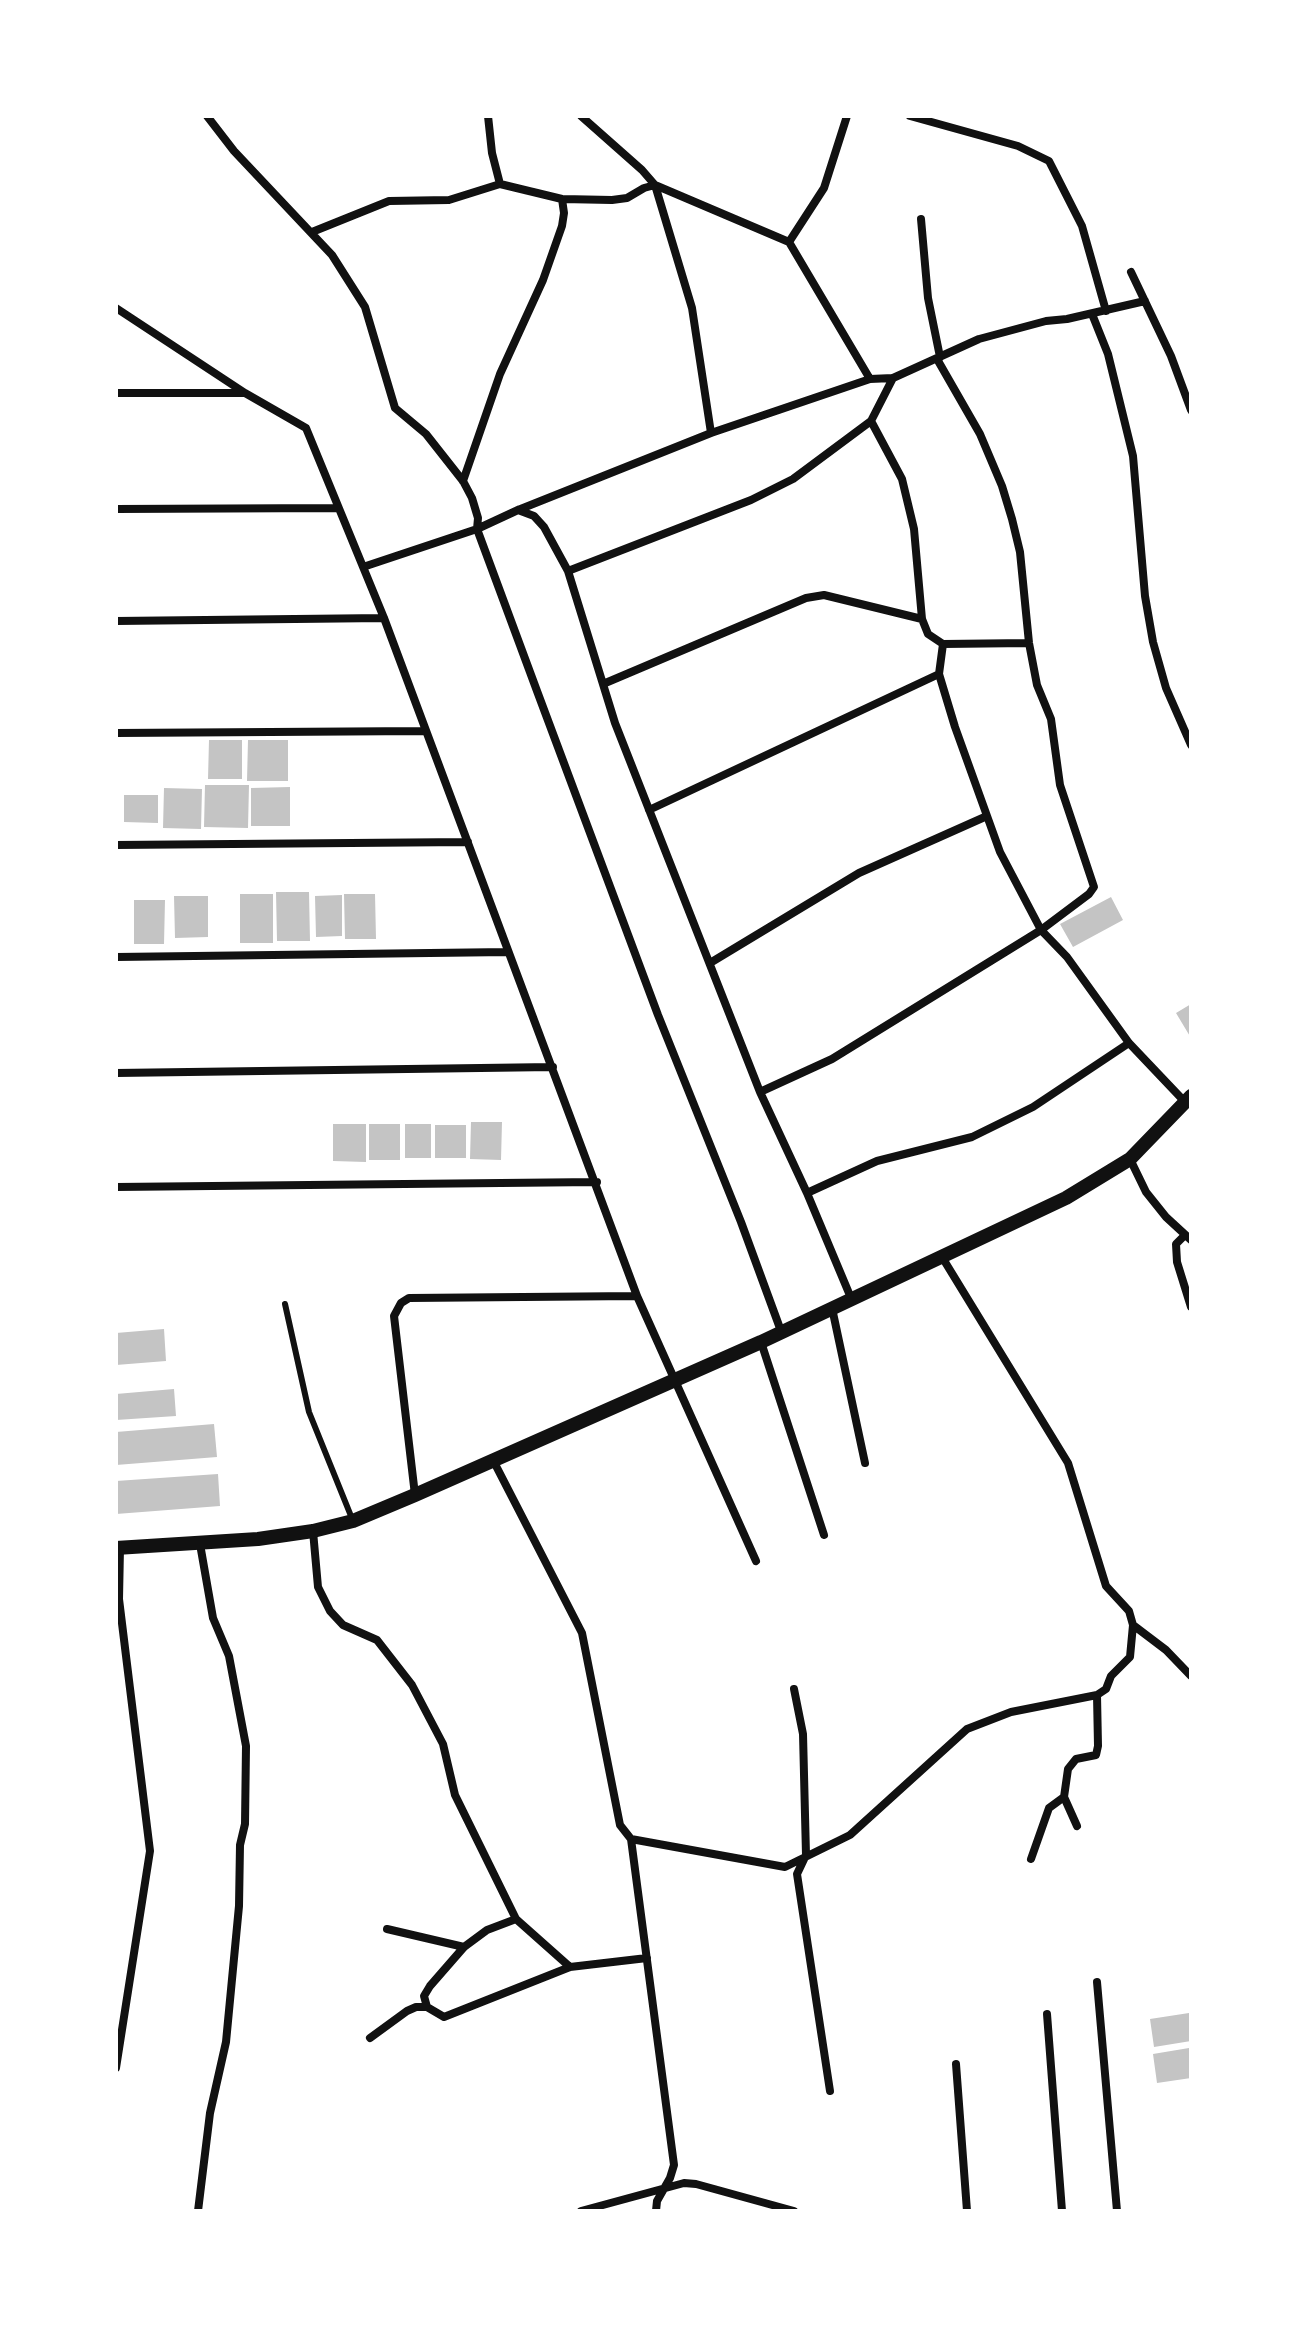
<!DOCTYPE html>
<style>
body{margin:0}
#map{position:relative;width:1307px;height:2327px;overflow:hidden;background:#fff;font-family:"DejaVu Sans",sans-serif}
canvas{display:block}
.frame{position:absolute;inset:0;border:118px solid #fff;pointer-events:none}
</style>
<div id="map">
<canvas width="1307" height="2327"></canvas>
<div class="frame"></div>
</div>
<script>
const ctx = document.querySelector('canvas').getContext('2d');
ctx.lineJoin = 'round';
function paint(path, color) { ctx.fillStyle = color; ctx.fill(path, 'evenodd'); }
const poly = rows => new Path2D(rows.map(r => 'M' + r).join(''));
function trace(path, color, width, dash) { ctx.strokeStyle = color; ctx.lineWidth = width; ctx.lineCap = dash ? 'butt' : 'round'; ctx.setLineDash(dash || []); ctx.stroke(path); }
paint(poly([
 [209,740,242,740,242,779,208,779],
 [248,740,288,740,288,781,247,781],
 [205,785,249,785,248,828,204,827],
 [290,787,290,826,251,826,251,788],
 [164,788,202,789,201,829,163,828],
 [124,795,158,795,158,823,124,822],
 [276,892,309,892,310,941,277,941],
 [240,894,273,894,273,943,240,943],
 [344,894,375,894,376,939,345,939],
 [342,895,342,936,316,937,315,896],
 [174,896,208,896,208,937,175,938],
 [1111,897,1123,920,1073,947,1060,924],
 [134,900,165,900,164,944,134,944],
 [1191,1004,1191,1038,1176,1013],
 [471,1122,502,1122,501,1160,470,1159],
 [333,1124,366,1124,366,1162,333,1161],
 [369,1124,400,1124,400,1160,369,1160],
 [405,1124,431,1124,431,1158,405,1158],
 [435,1125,466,1125,466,1158,435,1158],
 [164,1329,166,1361,116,1365,116,1333],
 [174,1389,176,1416,116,1420,116,1394],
 [214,1424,217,1457,116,1465,116,1432],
 [218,1474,220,1506,116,1514,116,1481],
 [1189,2013,1191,2041,1154,2047,1150,2019],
 [1189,2048,1191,2078,1157,2083,1153,2054]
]), '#c4c4c4');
trace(poly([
 [285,1304,309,1412,353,1521]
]), '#111', 6);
trace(poly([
 [207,116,234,151,332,255,365,307,395,408,426,434,463,481,472,498,478,518,477,529,537,691,658,1015,741,1222,781,1331],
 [488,116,492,153,500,184],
 [581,116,642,170,655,185,692,308,711,433],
 [910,116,1018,146,1049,161,1082,226,1106,311],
 [921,219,928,298,940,357],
 [312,232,389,201,449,200,500,184,562,199,612,200,627,198,644,188,655,185,789,242,870,379],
 [789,242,824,188,847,116],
 [1131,272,1171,356,1191,410],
 [116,308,245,393,306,428,384,618,637,1296,756,1561],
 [1092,314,1108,354,1133,456,1145,596,1153,642,1166,688,1191,745],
 [893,378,871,421,902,479,914,529,922,619,928,634,943,644,939,674,955,727,1000,852,1041,930,1067,957,1129,1043,1185,1102],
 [116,393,243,393],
 [463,481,500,374,543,280,562,226,564,213,562,199],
 [116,509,337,508],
 [518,510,534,516,544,527,568,571,615,723,760,1092,807,1193,851,1298],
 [363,567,477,529,518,510,711,433,870,379,893,378,979,339,1046,321,1067,319,1145,301],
 [568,571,751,500,793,479,871,421],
 [116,621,384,618],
 [943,644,1029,643],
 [603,684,806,598,824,595,922,619],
 [116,733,424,731],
 [649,810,939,674],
 [116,845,468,842],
 [116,957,508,952],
 [710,963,859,873,987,816],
 [116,1073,553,1067],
 [760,1092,832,1059,1041,930,1089,894,1094,887,1060,785,1051,719,1037,685,1029,643,1020,552,1012,519,1002,486,980,434,937,359],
 [1130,1159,1146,1192,1166,1217,1191,1240],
 [116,1187,597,1182],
 [807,1193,877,1161,972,1137,1033,1107,1129,1043],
 [1185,1235,1176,1244,1177,1262,1191,1307],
 [942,1257,1068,1463,1106,1586,1129,1611,1133,1625,1166,1650,1191,1676],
 [832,1308,865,1463],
 [761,1342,824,1535],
 [494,1462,582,1633,620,1825,631,1839,674,2165,670,2178,657,2201,656,2211],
 [415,1495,394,1316,401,1303,409,1298,637,1296],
 [313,1531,318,1587,330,1611,343,1625,377,1640,412,1685,443,1744,455,1795,516,1919,570,1967],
 [794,1689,803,1734,806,1855,797,1874,830,2091],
 [1077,1826,1064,1797,1068,1769,1076,1759,1096,1755,1098,1746,1097,1695],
 [631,1839,785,1867,850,1835,967,1729,1011,1712,1097,1695,1106,1689,1111,1676,1130,1657,1133,1625],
 [1031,1859,1049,1808,1064,1797],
 [516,1919,487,1930,464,1947,430,1986,424,1996,427,2007,444,2017,570,1967,647,1958],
 [387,1929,464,1947],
 [1097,1982,1117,2211],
 [1047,2014,1062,2211],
 [370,2038,407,2011,416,2007,427,2007],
 [956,2064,967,2211],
 [116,2068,150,1851,119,1599,120,1548],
 [198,2211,210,2113,226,2042,239,1906,240,1845,245,1824,246,1746,229,1656,213,1618,200,1544],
 [581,2211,684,2183,696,2184,794,2211]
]), '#111', 8);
trace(poly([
 [116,1548,258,1539,313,1531,353,1521,415,1495,761,1342,1066,1198,1130,1159,1191,1096]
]), '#111', 14);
</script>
